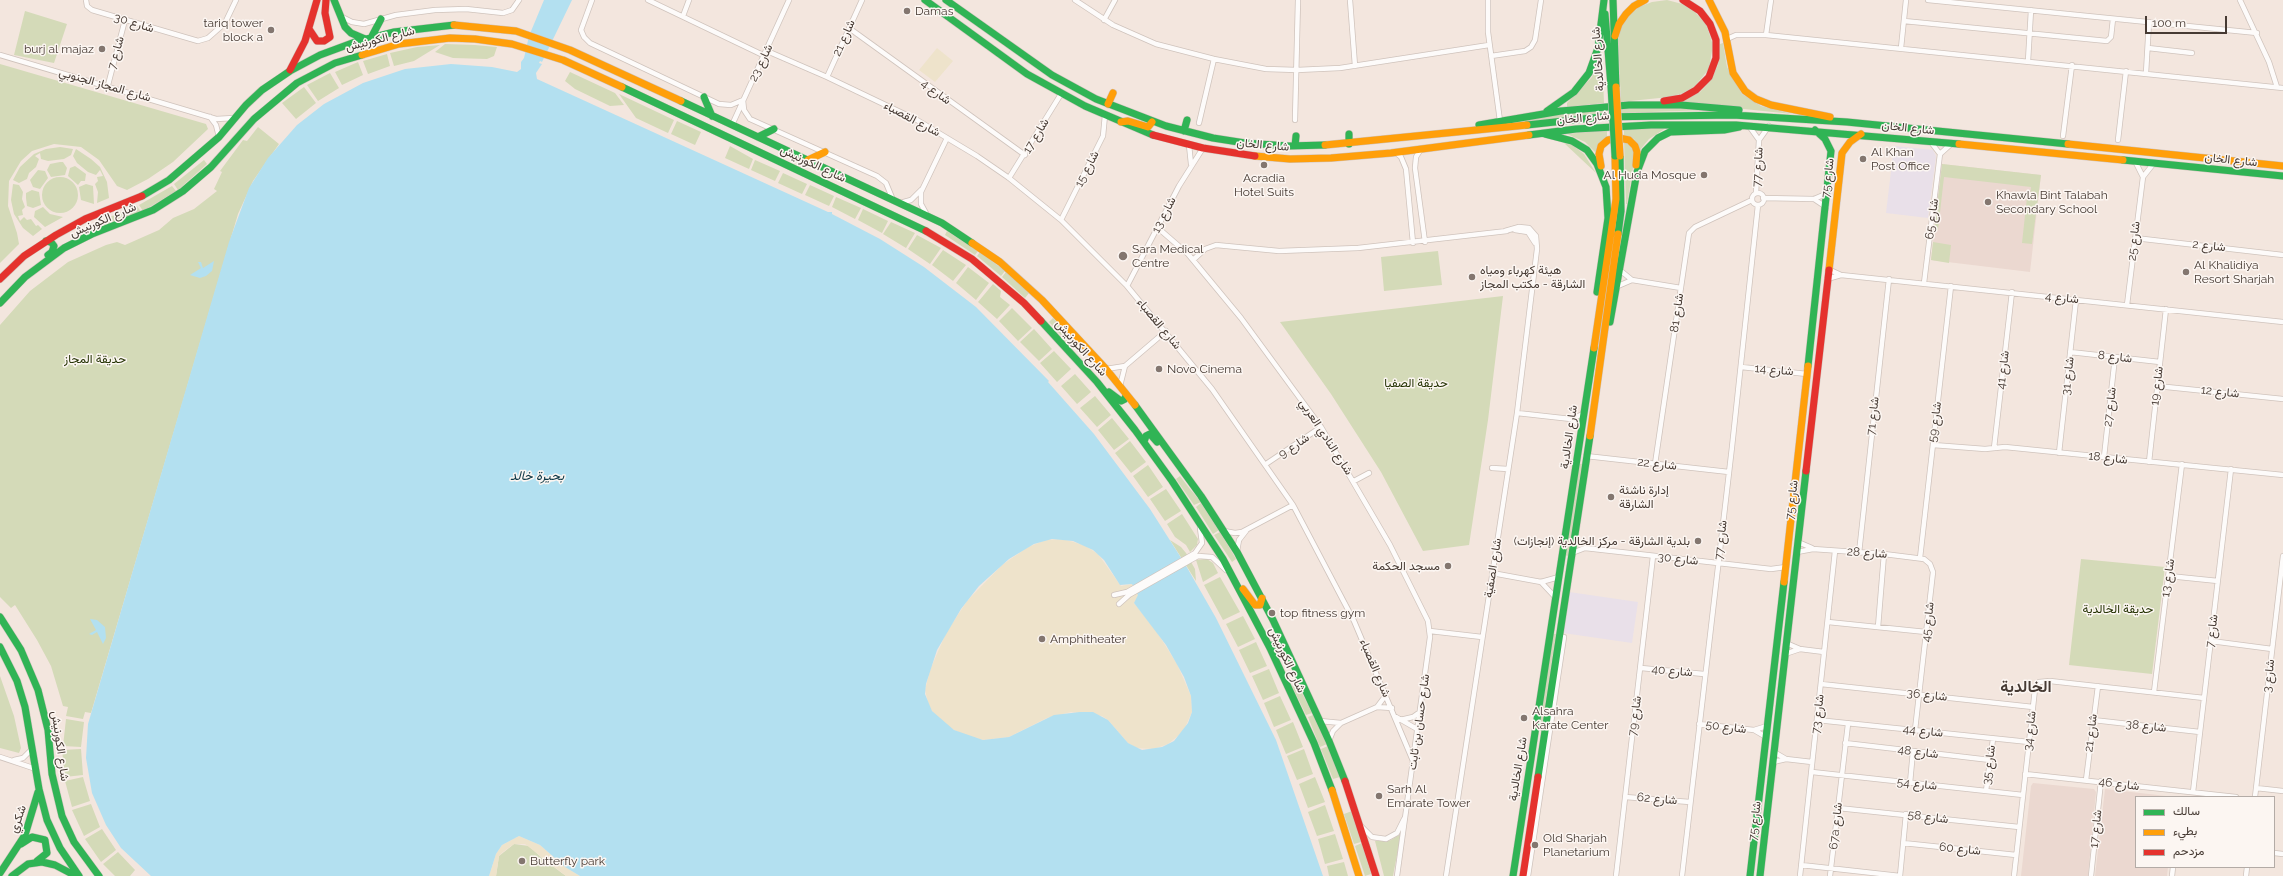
<!DOCTYPE html>
<meta charset="utf-8">
<style>
body{margin:0}
#map{position:relative;width:2283px;height:876px;overflow:hidden;background:#f3e6de;font-family:Raleway,Vazirmatn,sans-serif}
canvas{display:block}
.legend{position:absolute;left:2135px;top:796px;width:140px;height:72px;box-sizing:border-box;background:#fcf6f2;border:1px solid #b3aba6;margin:0;padding:5px 7px;list-style:none;font-size:12px;color:#463a33}
.legend li{display:flex;align-items:center;gap:8px;height:20px}
.legend b{width:20px;border:1px solid #b3aba6}
.scale{position:absolute;left:2145px;top:16px;width:82px;height:18px;box-sizing:border-box;border:2px solid #463a33;border-top:0;padding-left:5px;font-size:12px;line-height:14px;white-space:nowrap;color:#463a33;-webkit-text-stroke:3px #fcf6f2;paint-order:stroke}
</style>
<div id="map">
<canvas width="2283" height="876"></canvas>
<ul class="legend">
<li><b style="height:5px;background:#30b455"></b>سالك</li>
<li><b style="height:5px;background:#ff9f0a"></b>بطيء</li>
<li><b style="height:5px;background:#e5322d"></b>مزدحم</li>
</ul>
<div class="scale">100 m</div>
</div>
<script>
const ctx = document.querySelector('canvas').getContext('2d');
ctx.lineJoin = 'round';
function paint(path, color) { ctx.fillStyle = color; ctx.fill(path, 'evenodd'); }
const poly = rows => new Path2D(rows.map(r => 'M' + r).join(''));
function trace(path, color, width, dash) { ctx.strokeStyle = color; ctx.lineWidth = width; ctx.lineCap = dash ? 'butt' : 'round'; ctx.setLineDash(dash || []); ctx.stroke(path); }
function label(font, color, halo, rows, align = 'center') {
  ctx.font = font + ' Raleway,Vazirmatn,sans-serif'; ctx.lineWidth = 3; ctx.setLineDash([]); ctx.textBaseline = 'middle'; ctx.strokeStyle = halo; ctx.fillStyle = color; for (const [text, x, y, turn = 0] of rows) {
    ctx.save(); ctx.translate(x, y); ctx.rotate((+turn || 0) * Math.PI / 180); ctx.textAlign = isNaN(turn) ? turn : align; if (halo) ctx.strokeText(text, 0, 0); ctx.fillText(text, 0, 0); ctx.restore();
  }
}
paint(poly([
 [1894,146,1933,150,1936,156,1928,218,1886,213],
 [1569,592,1638,602,1632,643,1563,633]
]), '#e9e0e9');
paint(poly([
 [1942,164,2041,175,2030,272,1931,260],
 [2033,783,2094,789,2096,792,2088,876,2021,876,2031,786],
 [2105,789,2175,797,2136,797,2136,867,2168,867,2167,876,2095,876]
]), '#ebd8d0');
paint(poly([
 [1667,0,1686,5,1693,10,1706,24,1713,45,1709,69,1695,86,1683,93,1669,97,1621,102,1618,40,1621,27,1625,19,1639,7,1652,2],
 [25,11,67,24,54,63,14,55],
 [1723,43,1727,67,1742,94,1761,106,1792,114,1686,103,1684,100,1700,92,1711,80,1718,65,1720,44],
 [445,44,475,45,497,47,494,56,487,59,453,58,435,52],
 [440,45,414,61,394,66,390,53,417,47],
 [1602,52,1604,103,1567,107,1567,103,1592,77],
 [387,54,390,66,368,74,363,61],
 [358,62,363,75,342,85,335,72],
 [0,64,206,124,208,129,173,162,148,179,127,190,117,186,99,160,81,147,54,144,32,151,21,161,9,181,8,206,17,233,19,244,0,263],
 [570,72,615,93,624,105,610,106,575,89,565,81],
 [330,73,339,88,318,101,307,85],
 [304,87,316,103,296,119,282,103],
 [619,94,674,120,668,133,636,118],
 [1653,106,1709,110,1621,113,1621,108],
 [1604,108,1605,113,1523,122,1522,119],
 [677,121,701,132,695,145,671,134],
 [258,127,279,144,253,181,238,214,91,713,85,712,83,719,66,716,68,707,63,706,51,666,37,640,15,605,11,608,0,597,0,325,30,291,68,262,106,245,117,242,125,245,159,230,173,218,194,209,217,191,214,189,222,172,220,171,243,140,247,141],
 [1666,128,1649,139,1640,150,1634,139,1624,135,1624,129],
 [1607,130,1607,137,1599,143,1596,153,1585,142,1567,134],
 [1624,141,1633,148,1635,156,1627,204,1626,204],
 [1564,143,1572,145,1584,154,1596,173],
 [730,146,753,159,749,169,725,158],
 [60,147,73,149,71,155,64,159,48,161,41,159,40,153,35,156,39,159,36,167,29,173,27,179,19,183,13,180,20,167,34,154,46,149],
 [76,149,91,159,100,167,107,182,109,198,97,203,98,192,95,184,98,181,97,177,103,176,100,170,96,175,88,172,77,163,73,156],
 [204,160,207,164,178,190,174,184],
 [755,160,780,171,775,181,751,170],
 [60,162,63,162,67,168,65,175,51,177,47,170,50,164],
 [1942,164,2041,175,2032,244,2022,243,2027,197,2030,197,2031,187,1944,177,1938,230,1934,230],
 [75,166,86,174,85,181,81,181,78,185,68,176,70,168],
 [38,170,45,171,48,178,40,189,33,187,30,180],
 [783,173,807,184,802,194,778,183],
 '42 195a18 18 0 1 1 36 0a18 18 0 1 1-36 0Z',
 [13,184,19,185,23,192,22,199,25,207,22,210,23,215,18,216,20,221,24,217,27,220,31,219,36,226,38,225,42,229,33,236,23,228,14,214,11,200],
 [86,184,93,186,94,204,81,200,79,187],
 [810,185,834,196,829,206,805,195],
 [172,186,176,191,143,211,139,205],
 [32,190,39,192,41,205,33,208,27,206,26,198,26,193],
 [836,197,861,208,855,219,832,207],
 [137,206,141,212,104,226,102,220],
 [43,207,50,214,63,217,45,227,34,217,35,211],
 [863,209,888,221,882,233,858,220],
 [891,222,915,233,906,248,883,234],
 [947,231,978,251,975,255,945,235],
 [917,235,941,248,930,264,908,249],
 [1933,242,1951,245,1949,263,1931,260],
 [943,250,966,265,953,281,932,265],
 [1438,251,1442,285,1384,291,1381,257],
 [980,252,1005,271,1001,276,977,256],
 [968,267,989,283,976,300,956,283],
 [1006,272,1029,293,1025,298,1002,277],
 [993,284,1001,291,1000,297,1010,305,997,319,978,302],
 [1503,296,1488,420,1469,545,1423,551,1381,472,1331,394,1280,322],
 [1012,308,1032,328,1018,341,999,321],
 [1053,318,1075,341,1070,345,1049,322],
 [1034,329,1052,349,1039,361,1020,342],
 [1054,351,1071,369,1057,382,1040,363],
 [1075,374,1091,392,1077,404,1061,386],
 [1095,396,1111,415,1097,427,1080,408],
 [1112,418,1129,439,1114,450,1098,430],
 [1130,441,1146,462,1131,473,1115,453],
 [1579,464,1582,464,1568,556,1565,555],
 [1148,465,1163,487,1148,497,1133,476],
 [1180,476,1190,489,1201,502,1194,505,1176,479],
 [1166,489,1181,511,1165,521,1150,499],
 [1201,503,1219,530,1213,534,1196,507],
 [1182,514,1198,539,1197,545,1190,552,1186,545,1175,537,1167,524],
 [1220,532,1236,559,1232,562,1214,535],
 [1170,540,1181,547,1186,553,1195,569,1196,581],
 [1207,559,1213,563,1218,573,1203,582,1196,560],
 [2081,559,2165,567,2152,674,2069,665],
 [1220,577,1240,612,1223,620,1204,585],
 [1243,616,1255,639,1238,647,1226,624],
 [1553,634,1556,634,1541,731,1538,731],
 [1256,642,1267,666,1250,673,1239,650],
 [1269,669,1279,693,1263,700,1252,676],
 [0,676,14,716,21,748,19,753,0,748],
 [1297,683,1312,713,1306,715,1292,686],
 [1280,696,1291,720,1274,727,1264,703],
 [1313,715,1327,744,1320,747,1308,717],
 [66,719,84,722,81,747,63,746],
 [1293,722,1303,747,1286,754,1276,730],
 [1328,746,1340,777,1333,779,1321,749],
 [81,749,83,775,65,777,62,750],
 [1304,749,1313,774,1297,780,1287,756],
 [83,777,90,801,72,807,65,781],
 [1315,777,1325,802,1308,808,1299,784],
 [91,804,100,827,84,836,72,810],
 [1325,805,1334,831,1317,836,1308,812],
 [1352,811,1361,842,1354,844,1344,814],
 [102,829,116,850,101,862,85,839],
 [1335,834,1343,859,1325,864,1318,839],
 [1401,834,1393,876,1384,876,1375,841,1389,841],
 [1362,843,1371,874,1365,876,1355,846],
 [514,844,529,846,543,859,566,876,496,876,499,856],
 [118,852,135,870,130,876,115,876,103,864],
 [1344,862,1348,876,1329,876,1327,866]
]), '#d4dab8');
paint(poly([
 [937,48,953,61,935,82,919,70],
 [1063,539,1084,545,1098,554,1121,586,1132,584,1139,595,1134,603,1155,629,1177,664,1191,696,1192,712,1183,732,1168,744,1154,749,1136,748,1128,743,1108,720,1102,716,1071,712,1047,718,1009,737,983,740,966,736,948,727,936,716,929,707,925,690,930,670,946,633,967,601,1002,565,1028,547,1046,540],
 [519,836,540,845,565,867,580,876,566,876,525,844,514,844,503,852,499,856,496,876,489,876,496,854,502,845]
]), '#eee3cb');
paint(poly([
 [544,0,572,0,542,62,540,61,539,63,542,64,536,73,537,79,828,212,832,212,832,214,880,239,924,267,976,307,1049,381,1048,382,1094,434,1150,509,1185,564,1216,618,1276,740,1323,876,580,876,565,867,540,845,519,836,502,845,496,854,489,876,151,876,121,848,106,825,92,793,86,758,88,724,229,242,249,188,268,158,297,125,324,104,363,83,405,69,451,64,492,67,517,72,521,69,521,62,524,58,529,36],
 [1052,539,1073,541,1093,550,1104,560,1120,585,1132,584,1138,595,1134,603,1166,645,1184,677,1191,696,1192,712,1188,723,1174,741,1162,747,1142,750,1128,743,1108,720,1093,712,1080,712,1054,715,1009,737,983,740,954,730,932,711,925,694,926,684,937,650,961,609,979,586,1009,559,1034,544],
 [214,261,212,271,206,276,200,278,190,275,201,268,198,262,201,262,203,268],
 [90,619,97,620,105,627,106,638,103,644,97,632,92,635,89,634,96,630]
]), '#b3e0f0');
const street = poly([
 [86,0,87,6,92,10,198,41,208,38,225,23,236,0],
 [592,0,581,30,584,37,590,43,719,104,731,105,743,100,744,110,750,119,877,176,886,183,893,200],
 [648,0,765,56],
 [1075,0,1113,25,1156,44,1214,59,1266,69,1297,70,1340,68,1489,45],
 [1350,0,1355,66],
 [1488,0,1488,32,1500,121],
 [1928,0,2257,33],
 [2240,0,2269,62,2277,87],
 [340,16,352,22,364,24,396,15,435,10,466,9,503,13,512,10,519,0],
 [683,16,689,0],
 [1104,20,1115,0],
 [1904,21,2107,41,2111,37,2113,19],
 [849,28,1025,155],
 [1766,35,1771,0],
 [1727,39,1736,35,1766,35,2283,88],
 [1901,48,1906,0],
 [2148,48,2192,53],
 [767,51,827,77,917,120,977,156,1009,178,1061,220,1127,286,1212,389,1293,505,1354,621,1413,761],
 [0,55,216,119,234,118],
 [1491,56,1525,51,1531,47,1535,40,1541,0],
 [2028,61,2031,10],
 [2146,73,2149,22],
 [827,77,862,0],
 [108,85,125,20],
 [210,117,216,125,219,137],
 [1295,120,1298,0],
 [1199,123,1214,59],
 [732,125,789,0],
 [1749,126,1759,140],
 [2063,136,2072,65],
 [2118,140,2126,71],
 [1930,141,1940,154],
 [1189,145,1191,164],
 [1421,149,1416,157,1415,168,1425,242],
 [1395,152,1401,157,1406,169,1413,243],
 [2135,161,2143,177],
 [1009,178,1061,94],
 [1756,193,1759,140,1769,126],
 '1752 199a6 6 0 1 1 12 0a6 6 0 1 1-12 0Z',
 [1763,198,1814,199,1828,193],
 [1814,199,1826,207],
 [900,203,911,200,921,190],
 [927,215,921,204,921,192,947,138],
 [1061,220,1103,136,1105,115],
 [1158,228,1188,254,1241,318,1321,427,1390,545,1428,621,1430,637,1397,876],
 [1515,230,1528,232,1535,243],
 [2135,238,2283,255],
 [1193,260,1205,249,1216,245,1279,251,1358,248,1507,231],
 [1828,269,1841,275,2283,322],
 [1621,271,1632,280],
 [1827,279,1841,275],
 [1924,283,1940,154,1951,144],
 [1127,286,1179,186,1203,148],
 [1618,286,1632,280,1681,288],
 [2127,305,2143,177,2154,163],
 [2070,352,2160,362],
 [1741,367,1807,374],
 [1106,369,1125,366,1166,331],
 [1120,386,1125,366],
 [2157,386,2283,399],
 [1517,413,1571,419,1582,427],
 [1571,419,1583,414],
 [1933,445,1985,449,2005,447,2283,475],
 [1994,448,2012,292],
 [2059,453,2076,300],
 [1586,456,1729,472],
 [2104,457,2115,357],
 [2149,462,2166,309],
 [1266,464,1321,427],
 [1655,464,1689,233,1695,227,1752,200],
 [1492,468,1508,469],
 [1354,481,1369,473],
 [1224,531,1235,533,1242,532,1293,505],
 [1798,542,1812,548],
 [1237,551,1239,540,1246,531],
 [1797,552,1813,549,1884,554,1924,559,1930,564,1933,572,1915,730],
 [1572,553,1585,548,1771,569,1786,567],
 [1859,553,1889,279],
 [1920,558,1951,286],
 [1492,573,1541,582,1559,577],
 [2169,576,2218,581],
 [1541,582,1556,598],
 [1114,595,1127,592,1195,553,1202,543,1200,528],
 [1119,604,1129,595,1198,556,1212,557,1226,570],
 [1828,622,1926,632],
 [1878,627,1884,554],
 [1430,631,1482,637],
 [2211,641,2272,649],
 [1786,643,1800,649,1824,652],
 [1785,654,1800,649],
 [1641,668,1704,674],
 [1821,684,2033,707],
 [2154,692,2182,464],
 [1377,707,1386,695],
 [1396,717,1417,729],
 [1400,720,1413,717,1420,712],
 [1817,720,2029,742],
 [2093,720,2200,732],
 [1320,721,1341,723],
 [1699,724,1754,730,1766,737],
 [1754,730,1767,726],
 [1329,741,1333,731,1341,723,1377,707,1392,708],
 [1845,743,1990,760],
 [1774,752,1786,759],
 [0,757,36,769],
 [14,760,23,758,32,749],
 [1773,762,1786,759,1812,762],
 [1812,772,2023,795],
 [2025,774,2236,797],
 [2086,780,2098,686],
 [1910,783,1913,751],
 [2256,788,2283,791],
 [1986,791,1993,739],
 [2193,792,2231,469],
 [1625,797,1690,802],
 [2255,797,2283,556],
 [1838,808,2019,827],
 [1362,827,1372,837,1386,839,1397,833,1404,819],
 [1903,843,2016,855],
 [2274,853,2283,854],
 [1801,865,1900,876],
 [1446,876,1517,413,1537,249,1536,236,1529,228,1519,227,1505,231],
 [1528,876,1564,637],
 [1616,876,1653,556],
 [1682,876,1732,447,1758,205],
 [1800,876,1835,551],
 [1830,876,1848,724],
 [1900,876,1906,814],
 [2014,876,2033,707,2035,689,2039,682,2050,681,2204,698],
 [2091,876,2101,781],
 [2172,876,2173,867],
 [2246,876,2247,867]
]);
const fast = poly([
 [334,0,345,27,351,33,365,39],
 [925,0,1027,74,1085,106,1153,135],
 [946,0,1052,75,1096,99,1166,126,1213,138,1245,143,1288,146,1325,145],
 [1613,0,1616,87],
 [1605,14,1611,86],
 [371,38,381,19],
 [622,87,926,231],
 [704,97,712,116],
 [681,101,942,223,972,243],
 [1547,111,1574,92,1589,73,1598,48,1604,0],
 [1479,125,1561,111,1629,105,1681,105,1739,110],
 [1527,125,1601,117,1733,115,1847,122,2068,144],
 [1184,131,1187,120],
 [1349,134,1349,144],
 [1545,134,1572,141,1587,150,1597,164,1606,187,1608,218,1597,292],
 [1529,135,1576,129,1651,125,1736,125,1959,144],
 [758,137,774,129],
 [1295,146,1296,136],
 [2123,160,2283,176],
 [142,196,169,180,219,137,246,105,262,90,290,71,320,55,355,42,394,32,454,25],
 [1618,234,1621,211,1620,156],
 [46,241,51,242,54,246,52,252,48,255],
 [0,303,25,277,64,248,92,234,153,210,183,191,211,167,254,119,297,83,335,63,362,55],
 [1041,321,1097,382,1135,430,1172,481,1223,559,1270,648,1314,743,1332,790],
 [1610,322,1637,172,1645,151,1658,138,1670,132,1724,130,1739,127],
 [1808,366,1831,151,1825,139,1815,130],
 [1109,392,1121,401,1125,399,1126,395],
 [1135,405,1201,496,1237,552,1273,620,1329,741,1345,781],
 [1144,442,1146,436,1150,434,1157,442],
 [0,617,21,650,38,690,48,730,52,774,62,816,74,842,99,876],
 [0,647,17,681,25,707,39,789,47,820,60,848,79,876],
 [1270,648,1273,645,1278,645,1284,652],
 [1538,777,1590,436],
 [21,844,32,837,45,840,47,853,37,861],
 [0,873,25,835,38,792],
 [12,876,28,864,42,862,55,865,76,876],
 [1513,876,1594,348],
 [1750,876,1784,582],
 [1760,876,1806,471]
]);
const slow = poly([
 [1709,0,1725,32,1733,73,1745,91,1756,99,1771,105,1830,117],
 [454,25,516,31,570,50,681,101],
 [1615,36,1619,24,1626,14,1634,6,1645,0],
 [362,55,399,44,450,38,475,39,512,44,563,60,622,87],
 [1108,104,1113,93],
 [1121,122,1128,121,1148,127,1152,122],
 [1959,144,2123,160],
 [2068,144,2283,166],
 [1325,145,1527,125],
 [1255,156,1290,159,1331,158,1391,153,1529,135],
 [808,160,825,152],
 [1601,166,1599,154,1601,146,1608,140,1619,138,1629,140,1635,146,1637,152,1636,165],
 [972,243,1000,262,1042,300,1106,369,1135,405],
 [1829,270,1842,153,1850,142,1861,134],
 [1594,348,1616,199,1615,156],
 [1590,436,1618,234],
 [1784,582,1808,366],
 [1243,589,1255,605,1260,605,1262,598],
 [1332,790,1359,876]
]);
const jam = poly([
 [309,29,317,41,324,41,330,37,325,13,326,0],
 [290,70,305,41,317,0],
 [1664,101,1682,98,1696,90,1709,77,1716,58,1716,40,1710,24,1700,11,1683,0],
 [1153,135,1203,148,1255,156],
 [926,231,972,259,1024,303,1041,321],
 [0,279,24,256,56,235,85,219,142,196],
 [1806,471,1829,270],
 [1345,781,1376,876],
 [1523,876,1538,777]
]);
trace(street, '#cfc3bc', 6);
trace(fast, '#cfc3bc', 8);
trace(slow, '#cfc3bc', 8);
trace(jam, '#cfc3bc', 8);
trace(street, '#fdfbfa', 4.5);
trace(fast, '#30b455', 7);
trace(slow, '#ff9f0a', 7);
trace(jam, '#e5322d', 7);
const fastBridge = poly([
 [1611,86,1615,156]
]);
const slowBridge = poly([
 [1616,87,1620,156]
]);
trace(fastBridge, '#cbc4bf', 8, []);
trace(slowBridge, '#cbc4bf', 8, []);
trace(fastBridge, '#30b455', 7);
trace(slowBridge, '#ff9f0a', 7);
for (const [x, y, r, color] of [
 [907,11,4,"#83766f"],
 [271,30,4,"#83766f"],
 [102,49,4,"#83766f"],
 [1863,159,4,"#83766f"],
 [1264,165,4,"#83766f"],
 [1704,175,4,"#83766f"],
 [1988,202,4,"#83766f"],
 [1123,256,5,"#83766f"],
 [2186,272,4,"#83766f"],
 [1472,277,4,"#83766f"],
 [1159,369,4,"#83766f"],
 [1611,497,4,"#83766f"],
 [1698,541,4,"#83766f"],
 [1448,566,4,"#83766f"],
 [1272,613,4,"#83766f"],
 [1042,639,4,"#83766f"],
 [1524,718,4,"#83766f"],
 [1379,796,4,"#83766f"],
 [1535,845,4,"#83766f"],
 [522,861,4,"#83766f"]
]) { const dot = new Path2D(); dot.arc(x, y, r, 0, 2 * Math.PI); ctx.fillStyle = color; ctx.fill(dot); trace(dot, '#fcf6f2', 1.5); }
label('12px', '#463a33', '#fcf6f2', [
 ["Damas",915,11],
 ["tariq tower",263,23,"right"],
 ["block a",263,37,"right"],
 ["burj al majaz",94,49,"right"],
 ["Al Khan",1871,152],
 ["Post Office",1871,166],
 ["Al Huda Mosque",1696,175,"right"],
 ["Acradia",1264,178,"center"],
 ["Hotel Suits",1264,192,"center"],
 ["Khawla Bint Talabah",1996,195],
 ["Secondary School",1996,209],
 ["Sara Medical",1132,249],
 ["Centre",1132,263],
 ["Al Khalidiya",2194,265],
 ["Resort Sharjah",2194,279],
 ["هيئة كهرباء ومياه",1480,270],
 ["الشارقة - مكتب المجاز",1480,284],
 ["Novo Cinema",1167,369],
 ["إدارة ناشئة",1619,490],
 ["الشارقة",1619,504],
 ["بلدية الشارقة - مركز الخالدية (إنجازات)",1690,541,"right"],
 ["مسجد الحكمة",1440,566,"right"],
 ["top fitness gym",1280,613],
 ["Amphitheater",1050,639],
 ["Alsahra",1532,711],
 ["Karate Center",1532,725],
 ["Sarh Al",1387,789],
 ["Emarate Tower",1387,803],
 ["Old Sharjah",1543,838],
 ["Planetarium",1543,852],
 ["Butterfly park",530,861]
], 'left');
label('12px', '#463a33', '#fcf6f2', [
 ["شارع 30",134,23,17],
 ["شارع 21",844,38,-66],
 ["شارع الكورنيش",380,39,-14],
 ["شارع 7",116,53,-75],
 ["شارع الخالدية",1598,59,-94],
 ["شارع 23",761,63,-65],
 ["شارع المجاز الجنوبي",105,85,16],
 ["شارع 4",936,92,36],
 ["شارع الخان",1583,118,-5],
 ["شارع القصباء",912,119,28],
 ["شارع الخان",1908,128,6],
 ["شارع 17",1036,136,-59],
 ["شارع الخان",1263,145,5],
 ["شارع الخان",2231,160,6],
 ["شارع الكورنيش",813,164,25],
 ["شارع 77",1758,167,-87],
 ["شارع 15",1087,169,-63],
 ["شارع 75",1828,178,-84],
 ["شارع 13",1164,215,-63],
 ["شارع 65",1932,219,-83],
 ["شارع الكورنيش",103,220,-23],
 ["شارع 25",2134,241,-84],
 ["شارع 2",2209,246,6],
 ["شارع 4",2062,298,6],
 ["شارع 81",1677,313,-82],
 ["شارع القصباء",1159,324,50],
 ["شارع الكورنيش",1081,348,48],
 ["شارع 8",2115,357,6],
 ["شارع 14",1774,370,5],
 ["شارع 41",2003,370,-83],
 ["شارع 31",2068,376,-84],
 ["شارع 19",2157,386,-83],
 ["شارع 12",2220,392,6],
 ["شارع 27",2110,407,-83],
 ["شارع 71",1873,416,-84],
 ["شارع 59",1935,422,-83],
 ["شارع النادي العربي",1326,437,57],
 ["شارع الخالدية",1569,437,-82],
 ["شارع 9",1294,446,-34],
 ["شارع 18",2108,458,6],
 ["شارع 22",1657,464,6],
 ["شارع 75",1792,500,-84],
 ["شارع 77",1721,540,-84],
 ["شارع 28",1867,553,4],
 ["شارع 30",1678,559,6],
 ["شارع الصفية",1493,568,-81],
 ["شارع 13",2168,578,-82],
 ["شارع 45",1928,622,-84],
 ["شارع 7",2212,631,-83],
 ["شارع الكورنيش",1287,660,65],
 ["شارع القصباء",1375,668,67],
 ["شارع 40",1672,671,5],
 ["شارع 3",2269,676,-84],
 ["شارع 36",1927,695,6],
 ["شارع 73",1818,714,-84],
 ["شارع 79",1635,716,-83],
 ["شارع حسان بن ثابت",1419,722,-82],
 ["شارع 38",2146,726,6],
 ["شارع 50",1726,727,7],
 ["شارع 44",1923,731,6],
 ["شارع 34",2030,731,-84],
 ["شارع 21",2091,733,-83],
 ["شارع الكورنيش",60,746,82],
 ["شارع 48",1918,752,7],
 ["شارع 35",1989,765,-83],
 ["شارع الخالدية",1518,769,-81],
 ["شارع 54",1917,784,6],
 ["شارع 46",2119,784,7],
 ["شارع 62",1657,799,5],
 ["شارع 58",1928,817,7],
 ["شكري",18,819,-70],
 ["شارع 75",1755,821,-84],
 ["67a شارع",1836,826,-84],
 ["شارع 17",2096,829,-84],
 ["شارع 60",1960,849,6]
]);
label('12px', '#223100', '#fcf6f2', [
 ["حديقة المجاز",95,359],
 ["حديقة الصفيا",1416,383],
 ["حديقة الخالدية",2118,609]
]);
label('italic 13px', '#0e3846', '#fcf6f2', [
 ["بحيرة خالد",537,476]
]);
label('bold 16px', '#463a33', '#fcf6f2', [
 ["الخالدية",2026,687]
]);
</script>
